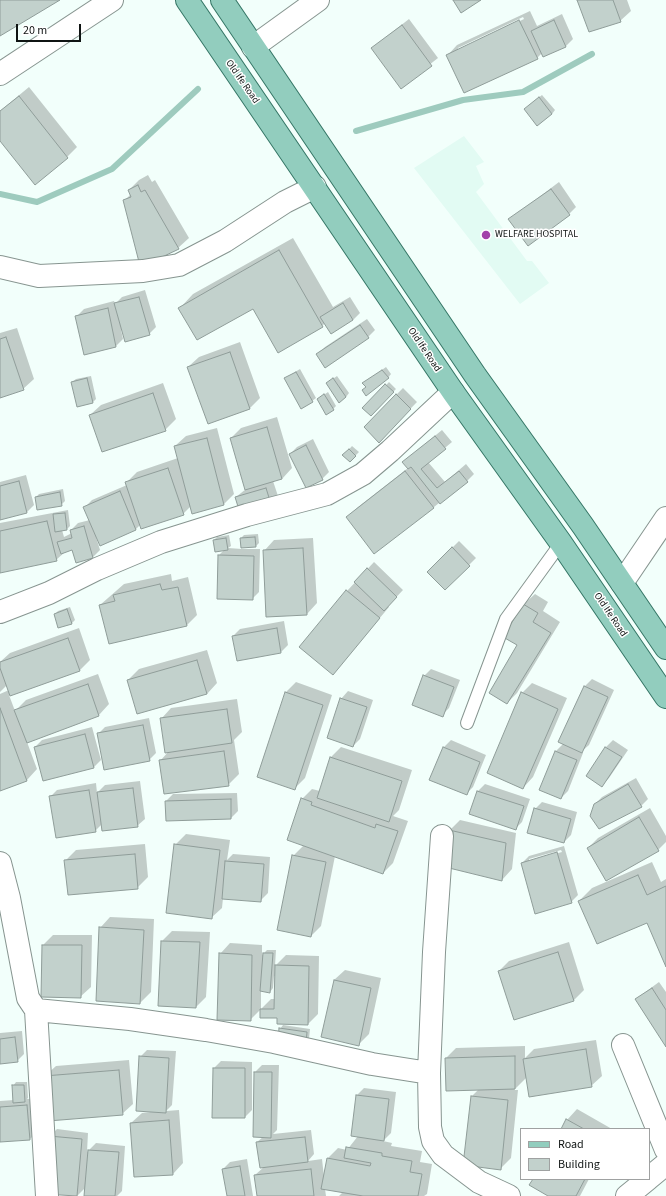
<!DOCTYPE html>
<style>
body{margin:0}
#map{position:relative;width:666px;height:1196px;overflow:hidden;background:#f2fffb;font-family:"Source Sans 3",sans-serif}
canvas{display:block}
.legend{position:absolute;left:520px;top:1128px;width:130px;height:52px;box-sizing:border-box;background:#fff;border:1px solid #9fa1a1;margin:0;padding:5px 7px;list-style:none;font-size:12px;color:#0f1413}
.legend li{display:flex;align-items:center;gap:8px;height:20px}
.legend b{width:20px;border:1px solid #9fa1a1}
.scale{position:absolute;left:16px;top:24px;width:65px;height:18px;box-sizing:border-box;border:2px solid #0f1413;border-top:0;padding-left:5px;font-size:12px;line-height:14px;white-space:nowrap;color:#0f1413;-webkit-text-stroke:3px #fff;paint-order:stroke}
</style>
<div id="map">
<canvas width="666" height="1196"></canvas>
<ul class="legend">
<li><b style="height:5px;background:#92cdbe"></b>Road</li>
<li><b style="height:11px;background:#c2d1cc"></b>Building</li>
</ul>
<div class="scale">20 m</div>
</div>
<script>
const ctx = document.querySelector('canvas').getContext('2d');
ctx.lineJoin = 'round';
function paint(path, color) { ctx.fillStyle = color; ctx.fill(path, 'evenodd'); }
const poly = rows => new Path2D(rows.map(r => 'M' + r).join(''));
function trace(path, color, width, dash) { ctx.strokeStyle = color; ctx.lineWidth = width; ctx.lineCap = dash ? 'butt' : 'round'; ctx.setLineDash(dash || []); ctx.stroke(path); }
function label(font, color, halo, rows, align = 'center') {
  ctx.font = font + ' "Source Sans 3",sans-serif'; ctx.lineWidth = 3; ctx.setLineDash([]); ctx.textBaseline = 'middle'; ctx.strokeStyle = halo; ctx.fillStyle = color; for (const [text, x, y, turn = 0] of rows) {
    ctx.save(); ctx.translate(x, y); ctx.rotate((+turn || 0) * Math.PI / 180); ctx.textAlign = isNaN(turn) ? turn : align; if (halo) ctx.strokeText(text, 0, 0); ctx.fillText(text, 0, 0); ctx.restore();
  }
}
paint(poly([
 [464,136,484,162,476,166,484,184,476,192,527,261,532,261,549,283,520,304,414,168]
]), '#e2fbf3');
paint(poly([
 [578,0,627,0,631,11,620,21],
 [530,11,537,26,562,14,573,39,566,46,543,56,542,53,537,58,447,56,457,45],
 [523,17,524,19,458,51,458,48],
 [409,19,438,58,401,87,372,48],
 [29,87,77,147,67,157,0,140,0,111],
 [542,95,555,110,552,114,528,106],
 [148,175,152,182,155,180,189,238,178,248,124,201,131,194,129,190,139,180],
 [559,182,576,207,569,214,510,219],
 [293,238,333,307,350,297,360,313,353,320,325,323,322,326,253,307,180,308,193,294],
 [145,290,156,327,149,334,121,330,123,339,116,346,85,354,77,316,84,309,114,301,115,304,122,297],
 [367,319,375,330,368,337,318,354,325,347],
 [17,328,34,379,23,389,0,396,0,333],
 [240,342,260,398,250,408,208,423,188,367,199,357],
 [386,367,391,374,388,378,366,387,364,383],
 [300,369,316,398,312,401,285,378],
 [91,376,96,399,93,402,72,382,76,379],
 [337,376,349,393,346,397,327,383],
 [389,382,396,389,371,414,364,408],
 [163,383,176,419,165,430,90,415,101,405],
 [403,388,417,402,386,434,396,395],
 [328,392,336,406,333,409,318,399],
 [277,417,292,468,282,479,273,481,278,496,271,503,236,497,246,489,231,438,241,428],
 [217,428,234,494,224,504,191,506,183,514,141,524,136,529,101,544,97,537,96,537,100,550,93,557,77,562,73,549,65,552,56,560,0,572,0,523,68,510,70,526,67,529,62,530,64,537,72,533,71,530,78,523,90,520,85,507,92,500,127,485,126,483,137,472,178,458,175,446,186,436],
 [442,430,452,442,428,462,445,482,466,464,474,474,467,481,434,507,347,517,358,507,408,468,403,462],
 [313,439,329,472,322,479,290,454,297,447],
 [352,446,359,452,350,461,344,455],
 [26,475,34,505,27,512,0,519,0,482],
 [63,489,65,501,61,505,36,497,39,494],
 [258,534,259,543,256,546,242,547,242,549,260,549,259,592,252,599,219,555,225,549,214,540,217,537,229,535,231,546,228,548,242,549,241,538,244,535],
 [313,538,317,603,307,614,264,551,274,540],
 [459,541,476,558,445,589,428,572],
 [374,562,403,590,388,606,389,607,333,674,301,647,347,591],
 [171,574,172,581,188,577,197,615,187,625,100,605,124,584],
 [535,594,548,602,543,611,560,622,517,693,507,703,519,645,505,636,524,604],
 [70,607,75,620,72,623,55,614,58,611],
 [284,621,288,645,281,652,238,659,233,636,240,629],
 [79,628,90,660,80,670,9,695,15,711,26,700,98,674,109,704,99,715,27,742,37,769,27,780,0,790,0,694,9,690,7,685,0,692,0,662,10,653],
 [207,650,217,683,207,694,128,680,139,669],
 [431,669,460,680,449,708,442,715,424,676],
 [592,679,614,690,589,745,581,752,583,753,568,791,561,798,556,751,564,743,559,741,585,686],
 [296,682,332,695,305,778,295,788,285,693],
 [532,683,567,698,533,777,523,788,522,693],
 [348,691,373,700,360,739,353,746,341,699],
 [237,699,242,732,234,740,239,774,228,785,160,761,169,751,161,719,171,708],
 [149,718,156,753,149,760,98,734,105,727],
 [92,727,101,760,94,767,44,780,35,747,42,740],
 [451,740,486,755,473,787,466,794,444,747],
 [613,740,628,750,609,778,602,785,587,775,606,747],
 [341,747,412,770,399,810,393,816,408,821,393,863,383,873,335,856,321,926,311,936,293,856,304,845,302,799,312,789,320,791,331,757],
 [636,778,648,799,641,806,595,804,602,797],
 [140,781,145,819,137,826,102,824,95,831,50,797,57,790,96,783,97,793,105,785],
 [485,784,530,799,522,822,515,829,470,813,478,791],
 [237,793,238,811,231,818,166,801,173,794],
 [542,802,577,812,571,835,564,842,535,809],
 [650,808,666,836,666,842,658,850,588,848,598,838],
 [460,820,516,833,512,869,502,880,450,830],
 [186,834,230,840,227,860,233,854,270,857,268,893,261,900,223,898,222,908,211,918,175,845],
 [145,844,148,877,137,888,65,861,76,850],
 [564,846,578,895,571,902,522,863,529,856],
 [561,850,562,852,529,861,529,859],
 [652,862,661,882,666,879,666,965,647,921,579,901,592,888],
 [110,917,154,919,151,992,140,1003,97,1000,100,928],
 [172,931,210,932,206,997,196,1007,159,1005,162,941],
 [53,935,92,935,91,987,80,997,43,945],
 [569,942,584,990,574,1000,514,1019,499,971,509,961],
 [230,943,262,945,262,955,267,950,276,950,275,966,286,955,319,956,318,1014,308,1024,278,1017,261,1009,250,1020,220,954],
 [274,976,276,977,276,999,271,999,261,1009,261,990,270,992,273,988],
 [345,970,381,978,369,1034,358,1045,334,980],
 [659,982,666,992,666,1046,636,999],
 [283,1025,310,1029,309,1039,306,1042,280,1029],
 [22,1031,24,1054,17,1061,0,1063,0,1033],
 [596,1040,602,1076,591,1086,527,1077,514,1090,518,1090,511,1158,501,1168,472,1096,479,1089,446,1058,456,1048,525,1046,525,1058,534,1049],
 [147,1050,176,1051,172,1105,166,1111,179,1110,183,1163,173,1174,131,1123,142,1113,151,1112,140,1057],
 [129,1060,133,1104,122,1114,45,1076,56,1066],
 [221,1061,252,1062,252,1110,245,1117,214,1068],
 [262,1065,279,1065,277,1130,273,1134,311,1130,314,1154,308,1161,322,1159,324,1177,327,1159,338,1148,347,1150,358,1136,352,1136,357,1095,364,1088,396,1092,391,1133,383,1141,392,1143,391,1146,422,1151,420,1162,432,1164,427,1194,424,1196,339,1196,343,1192,325,1189,326,1196,258,1196,255,1175,265,1166,257,1142,263,1137,255,1072],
 [16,1082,27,1082,28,1098,27,1099,34,1099,37,1132,30,1139,0,1141,0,1101,14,1100,13,1086],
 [577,1109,612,1129,562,1129,567,1120],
 [57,1129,88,1133,87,1152,96,1143,125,1146,122,1191,117,1196,91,1196,86,1187,77,1196,50,1136],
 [247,1159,253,1196,228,1196,223,1169,230,1162],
 [534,1179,589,1179,580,1196,550,1196]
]), '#0003');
trace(poly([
 [356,131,463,100,523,92,592,54],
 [0,194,37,202,112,169,198,89]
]), '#9ecbbe', 6);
const building = poly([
 [0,0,60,0,0,36,0,0],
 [453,0,481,0,461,13,453,0],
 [577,0,613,0,621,22,589,32,577,0],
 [519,20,538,59,464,93,446,55,519,20],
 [554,20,566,47,543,57,531,31,554,20],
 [402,25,432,66,401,89,371,48,402,25],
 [19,96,68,158,35,185,0,141,0,111,19,96],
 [539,97,552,114,537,126,524,109,539,97],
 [138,185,141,192,145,190,179,249,160,258,139,262,123,200,131,197,128,190,138,185],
 [551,189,570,215,528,246,508,219,551,189],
 [279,250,323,327,278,353,253,309,197,340,178,308,279,250],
 [139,297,150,335,125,342,114,303,139,297],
 [343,303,353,320,331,334,320,317,343,303],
 [108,308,116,347,84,355,75,316,108,308],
 [360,325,369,338,325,368,316,354,360,325],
 [6,337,24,390,0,398,0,339,6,337],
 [230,352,250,409,208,424,187,367,230,352],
 [382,370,389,378,366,396,362,390,366,387,362,383,382,370],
 [296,372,313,402,301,409,284,378,296,372],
 [87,378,93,403,77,407,71,382,87,378],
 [333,378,346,397,339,403,326,383,333,378],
 [385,384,394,392,371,416,362,408,385,384],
 [153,393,166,431,102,452,89,415,153,393],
 [324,394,334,410,326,415,317,399,324,394],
 [396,394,411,409,379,443,364,427,396,394],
 [267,427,282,479,245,490,230,438,267,427],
 [435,436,446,449,421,469,437,488,459,471,468,482,440,504,411,467,408,469,402,462,435,436],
 [207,438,224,505,192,514,174,446,207,438],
 [306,445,323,480,306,488,289,454,306,445],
 [349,449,356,456,350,462,342,455,349,449],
 [168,468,184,515,141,529,125,482,168,468],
 [405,471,434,508,374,554,346,517,405,471],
 [19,481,27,513,0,520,0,486,19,481],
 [266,488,271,504,240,513,235,497,266,488],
 [120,491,136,530,100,546,83,507,120,491],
 [60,492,62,506,37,510,35,497,60,492],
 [65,513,67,530,55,532,53,514,65,513],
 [47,521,57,561,0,573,0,531,47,521],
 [84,526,93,558,76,563,72,550,61,554,57,542,72,538,70,530,84,526],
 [255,537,256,547,241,548,240,538,255,537],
 [226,538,228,550,215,552,213,540,226,538],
 [452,547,470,566,445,590,427,572,452,547],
 [303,548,307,615,266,617,263,550,303,548],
 [218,555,254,556,253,600,217,599,218,555],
 [367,568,397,597,384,611,354,582,367,568],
 [160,584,162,590,178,587,187,626,109,644,99,605,115,601,113,595,160,584],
 [346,590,380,618,333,675,299,647,346,590],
 [523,604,538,613,533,622,551,633,507,704,489,693,517,645,503,637,523,604],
 [67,609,72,624,58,628,54,614,67,609],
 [277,628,281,653,237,661,232,636,277,628],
 [68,638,80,671,10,696,0,668,0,662,68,638],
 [197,660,207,694,137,714,127,680,197,660],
 [423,675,454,687,443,717,412,705,423,675],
 [88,684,99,716,27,743,14,710,88,684],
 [584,686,608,697,582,753,558,742,584,686],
 [285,692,323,705,295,790,257,777,285,692],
 [521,692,558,709,523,789,487,773,521,692],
 [340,698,367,707,353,747,327,738,340,698],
 [0,708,27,781,0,791,0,708],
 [227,709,232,743,165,753,160,718,227,709],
 [143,725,150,761,104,770,97,733,143,725],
 [85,734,94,768,43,781,34,747,85,734],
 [443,747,480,762,467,795,429,780,443,747],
 [605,747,622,757,602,787,586,776,605,747],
 [224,751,229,786,164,794,159,760,224,751],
 [555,751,577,760,561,799,539,790,555,751],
 [330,757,402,781,389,822,317,798,330,757],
 [628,784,642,807,599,829,590,816,594,804,628,784],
 [133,788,138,827,102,831,97,792,133,788],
 [89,790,96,832,56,838,49,796,89,790],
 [477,791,524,806,516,830,469,814,477,791],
 [301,798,312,802,311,805,375,828,376,824,398,831,383,874,287,840,301,798],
 [231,799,231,819,166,821,165,801,231,799],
 [534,808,571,819,564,843,527,833,534,808],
 [639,817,659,851,606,881,587,848,639,817],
 [449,830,506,843,502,881,445,867,449,830],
 [174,844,220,850,212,919,166,913,174,844],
 [557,852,572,903,535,914,521,863,557,852],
 [135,854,138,889,68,895,64,860,135,854],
 [292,855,326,862,311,937,277,930,292,855],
 [225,861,264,864,261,902,222,899,225,861],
 [638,875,647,895,666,886,666,967,647,923,597,944,578,901,638,875],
 [99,927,144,930,140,1004,96,1001,99,927],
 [161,941,200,942,196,1008,158,1006,161,941],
 [42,945,82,945,81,998,41,997,42,945],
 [558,952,574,1001,514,1020,498,971,558,952],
 [219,953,252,955,251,1021,217,1020,219,953],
 [263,953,273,953,270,993,260,991,263,953],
 [275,965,309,966,308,1025,277,1024,277,1018,260,1018,260,1009,274,1009,275,965],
 [334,980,371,988,359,1046,321,1037,334,980],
 [652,988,666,1010,666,1047,635,999,652,988],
 [279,1028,307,1032,306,1043,278,1040,279,1028],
 [15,1037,18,1062,0,1064,0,1039,15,1037],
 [586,1049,592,1087,529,1097,523,1059,586,1049],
 [139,1056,169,1058,166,1113,136,1111,139,1056],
 [515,1056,515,1089,446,1091,445,1058,515,1056],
 [213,1068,245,1068,245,1118,212,1118,213,1068],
 [119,1070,123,1115,48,1121,44,1076,119,1070],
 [254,1072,272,1072,271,1138,253,1137,254,1072],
 [12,1085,24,1085,25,1102,13,1103,12,1085],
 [356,1095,389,1099,384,1141,351,1136,356,1095],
 [471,1096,508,1100,501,1170,463,1165,471,1096],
 [27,1105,30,1140,0,1142,0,1107,27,1105],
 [566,1119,584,1129,561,1129,566,1119],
 [169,1120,173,1175,134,1177,130,1123,169,1120],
 [49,1136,82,1139,77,1196,44,1194,49,1136],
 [305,1137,308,1162,260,1168,256,1142,305,1137],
 [346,1147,382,1153,382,1156,412,1161,410,1172,422,1174,418,1196,363,1196,321,1189,327,1158,370,1166,371,1163,344,1158,346,1147],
 [88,1150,119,1152,115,1196,84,1196,88,1150],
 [240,1166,245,1196,227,1196,222,1169,240,1166],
 [311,1169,314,1196,257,1196,254,1175,311,1169],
 [533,1179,585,1179,576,1196,548,1196,529,1185,533,1179]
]);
paint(building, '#c2d1cc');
trace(building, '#8f9d99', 1);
const service = poly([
 [467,723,506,619,561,543]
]);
const minor = poly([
 [253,47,318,0],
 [0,74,112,0],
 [0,267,39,276,143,271,179,265,225,241,285,202,315,187],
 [622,583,666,518],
 [0,612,49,593,97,569,161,542,247,515,327,494,363,474,390,451,453,392],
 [442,836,434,952,429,1073,430,1127,433,1141,443,1155,479,1182,509,1196],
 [0,863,9,898,28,998,36,1010,130,1019,206,1030,274,1042,372,1064,429,1073],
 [36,1010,47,1196],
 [623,1045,666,1150],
 [649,1178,666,1164],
 [627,1196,648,1179]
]);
const primary = poly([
 [187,0,453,392,561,543,666,697],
 [222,0,475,375,583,526,666,648]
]);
trace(service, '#879590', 14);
trace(minor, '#879590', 24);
trace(primary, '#357666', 24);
trace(service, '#fff', 12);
trace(minor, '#fff', 22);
trace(primary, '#92cdbe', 22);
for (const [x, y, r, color] of [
 [486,235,5,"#a342aa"]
]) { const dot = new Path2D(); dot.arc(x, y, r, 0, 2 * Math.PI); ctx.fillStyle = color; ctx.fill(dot); trace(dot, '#fff', 1.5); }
label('10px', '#0f1413', '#fff', [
 ["Old Ife Road",242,82,55],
 ["Old Ife Road",424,350,56],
 ["Old Ife Road",610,615,56]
]);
label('10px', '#0f1413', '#fff', [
 ["WELFARE HOSPITAL",495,235]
], 'left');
</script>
